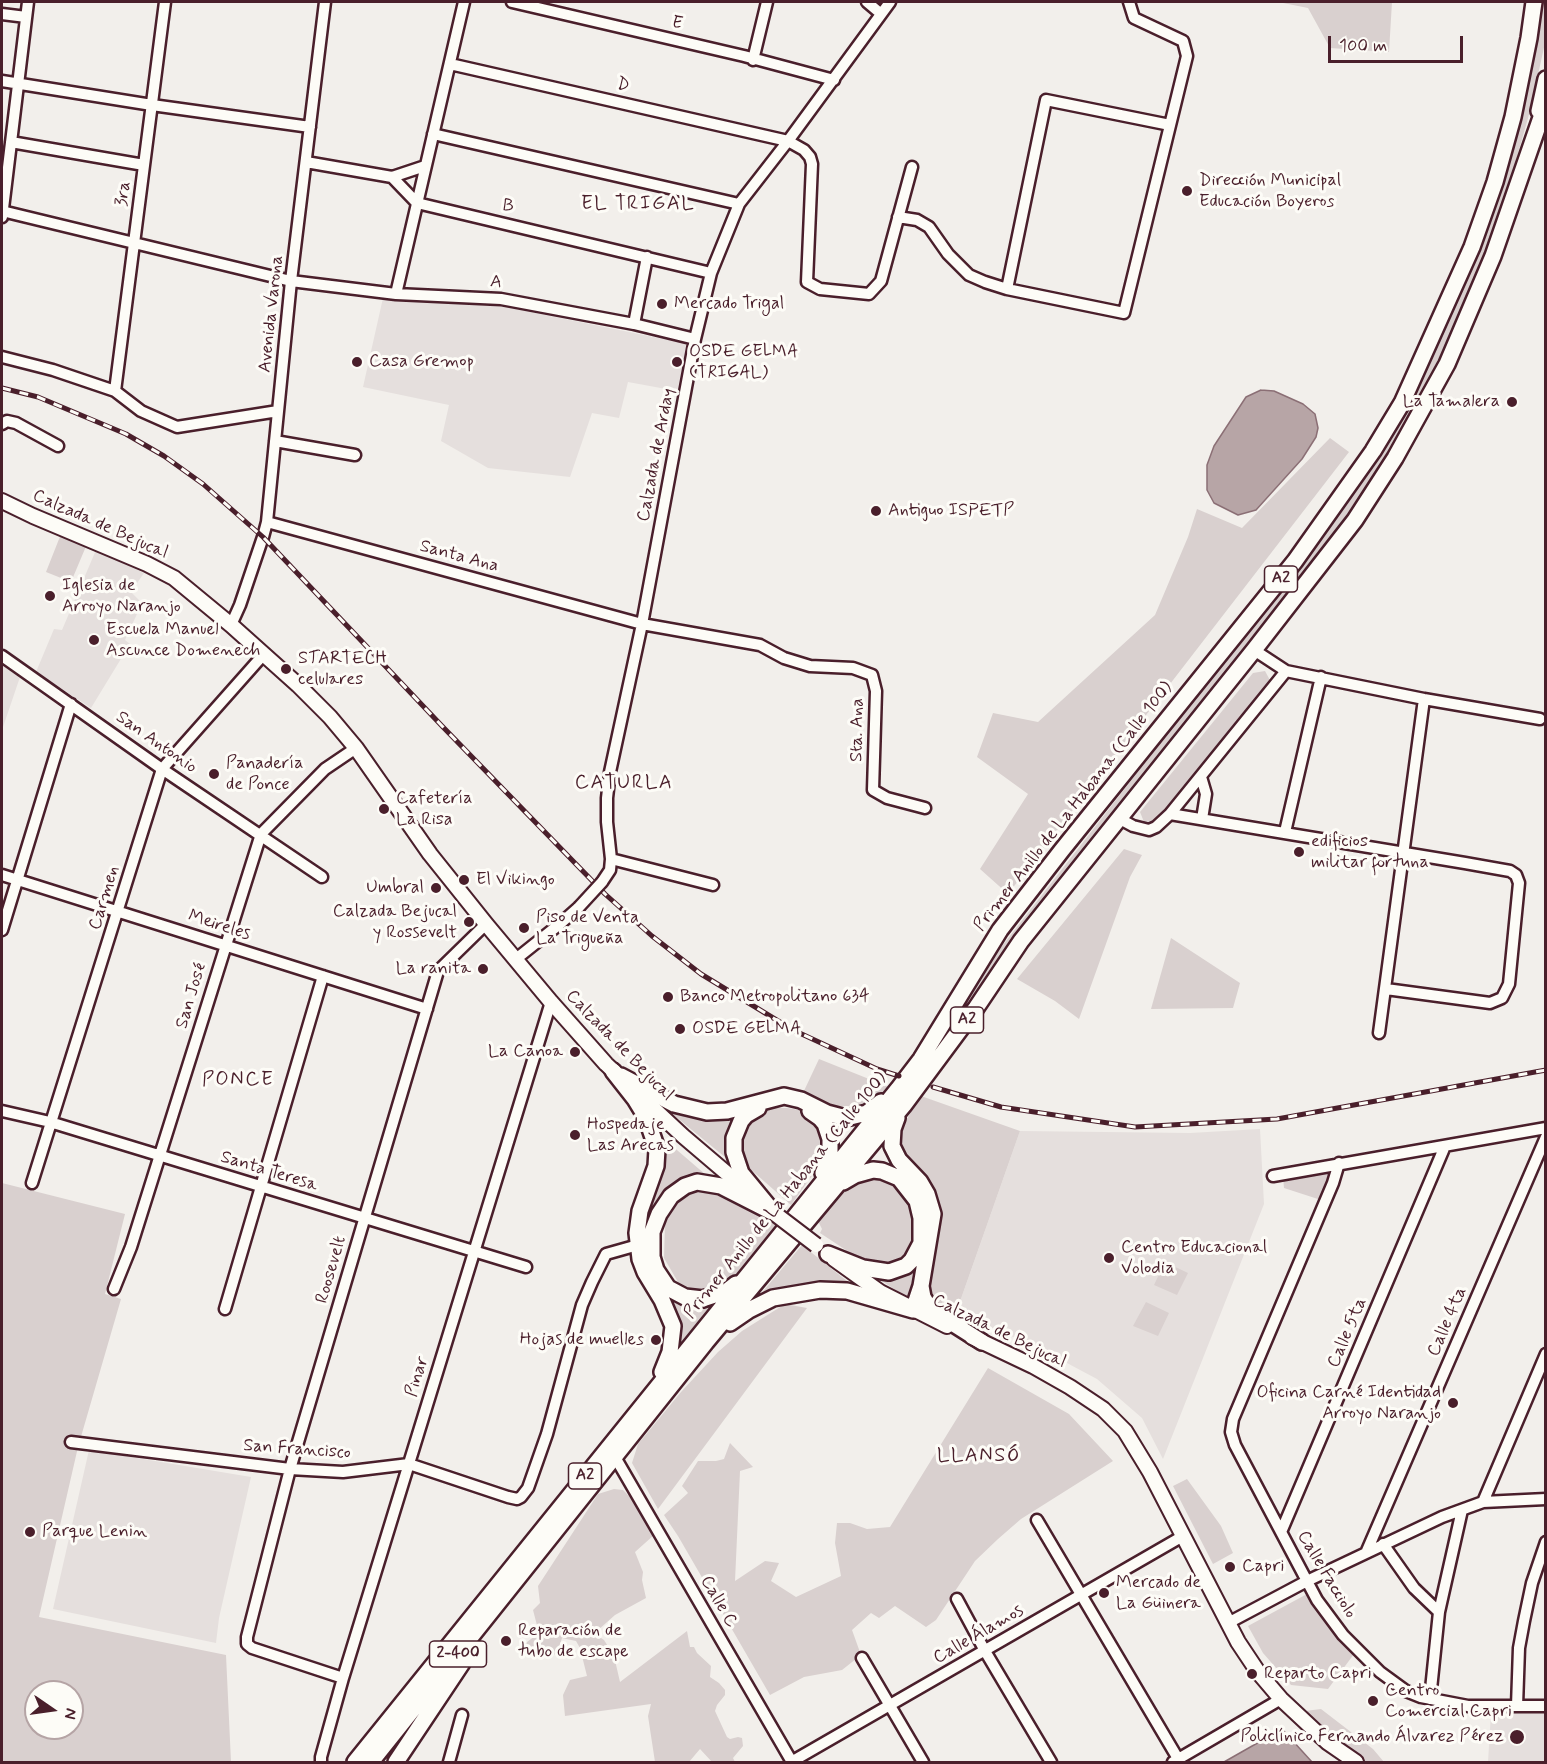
<!DOCTYPE html>
<meta charset="utf-8">
<style>
body{margin:0}
#map{position:relative;width:1547px;height:1764px;overflow:hidden;background:#f2efeb;font-family:Mynerve,sans-serif}
canvas{display:block}
.frame{position:absolute;inset:0;border:3px solid #4a1f2b;pointer-events:none}
.north{position:absolute;left:24px;top:1680px;width:60px;height:60px;box-sizing:border-box;background:#fdfcf7;border:2px solid #b5a4a5;border-radius:50%;rotate:103deg;font-size:16px;font-weight:700;line-height:24px;text-align:center;color:#4a1f2b}
.north::after{content:'';display:block;margin:auto;width:21px;height:27px;background:#4a1f2b;clip-path:polygon(50% 0,100% 100%,50% 72%,0 100%)}
.scale{position:absolute;left:1328px;top:36px;width:135px;height:27px;box-sizing:border-box;border:3px solid #4a1f2b;border-top:0;padding-left:8px;font-size:18px;line-height:21px;white-space:nowrap;color:#4a1f2b;-webkit-text-stroke:4px #fdfcf7;paint-order:stroke}
</style>
<div id="map">
<canvas width="1547" height="1764"></canvas>
<div class="frame"></div>
<div class="north">N</div>
<div class="scale">100 m</div>
</div>
<script>
const ctx = document.querySelector('canvas').getContext('2d');
ctx.lineJoin = 'round';
function paint(path, color) { ctx.fillStyle = color; ctx.fill(path, 'evenodd'); }
const poly = rows => new Path2D(rows.map(r => 'M' + r).join(''));
function trace(path, color, width, dash) { ctx.strokeStyle = color; ctx.lineWidth = width; ctx.lineCap = dash ? 'butt' : 'round'; ctx.setLineDash(dash || []); ctx.stroke(path); }
function label(font, color, halo, rows, align = 'center') {
  ctx.font = font + ' Mynerve,sans-serif'; ctx.lineWidth = 6; ctx.setLineDash([]); ctx.textBaseline = 'middle'; ctx.strokeStyle = halo; ctx.fillStyle = color; for (const [text, x, y, turn = 0] of rows) {
    ctx.save(); ctx.translate(x, y); ctx.rotate((+turn || 0) * Math.PI / 180); ctx.textAlign = isNaN(turn) ? turn : align; if (halo) ctx.strokeText(text, 0, 0); ctx.fillText(text, 0, 0); ctx.restore();
  }
}
paint(poly([
 [383,298,506,307,688,344,677,391,628,382,619,418,592,413,570,477,488,468,441,441,449,405,363,387],
 [96,550,144,573,131,592,142,603,125,640,130,644,91,708,36,672,54,629,62,630],
 [2,665,20,677,2,730],
 [1260,1129,1264,1204,1163,1459,1142,1418,1097,1379,1035,1346,956,1313,1020,1131,1190,1133],
 [89,1450,251,1477,219,1618,216,1643,53,1609],
 [1545,1710,1545,1762,1488,1762,1491,1712]
]), '#e5dfdd');
paint(poly([
 [1278,2,1392,2,1389,52,1330,48,1308,8],
 [1541,2,1545,2,1545,43,1530,111,1511,178,1484,254,1463,306,1425,388,1400,433,1356,501,1284,602,1022,931,940,1039,999,950,1296,569,1350,496,1393,430,1419,383,1457,303,1478,248],
 [1330,438,1349,452,1008,894,980,869,1028,794,977,757,993,713,1038,722,1155,615,1188,537,1197,509,1242,528],
 [61,534,87,544,71,582,46,572],
 [1265,671,1271,682,1158,820,1144,822,1140,812,1253,673],
 [1124,849,1142,855,1130,877,1079,1019,1055,1001,1017,979],
 [1171,938,1240,983,1233,1008,1151,1009],
 [819,1059,889,1087,872,1102,858,1106,831,1106,803,1093],
 [921,1096,1020,1131,956,1313,936,1304,928,1290,928,1280,939,1235,939,1217,901,1148,901,1135,905,1122],
 [770,1108,787,1108,799,1110,806,1113,823,1131,824,1159,791,1205,748,1167,740,1153,740,1134,755,1114],
 [670,1112,703,1120,716,1119,741,1113,731,1162],
 [656,1132,706,1175,697,1175,680,1180,661,1200,656,1280,714,1300,715,1304,675,1352,640,1239],
 [1328,1170,1333,1171,1321,1200,1284,1188,1283,1177],
 [862,1177,889,1177,903,1190,914,1210,916,1238,905,1259,882,1267,861,1260,820,1233,822,1229,818,1221,847,1188],
 [2,1183,125,1214,105,1294,121,1299,78,1447,39,1617,226,1655,231,1762,2,1762],
 [36,1692,72,1692,72,1728,36,1728],
 [710,1188,758,1212,781,1229,728,1286,711,1292,696,1292,678,1282,664,1258,665,1224,673,1206,687,1190],
 [802,1245,852,1285,812,1283,786,1287,759,1296],
 [1165,1262,1188,1273,1177,1295,1154,1285],
 [917,1266,910,1299,877,1278,890,1280,901,1278],
 [1146,1302,1169,1313,1158,1336,1133,1326],
 [785,1304,807,1308,658,1509,632,1463,638,1444,681,1392,718,1352,742,1331],
 [988,1368,1069,1414,1113,1461,1021,1519,998,1539,975,1561,936,1620,926,1627,895,1606,879,1618,871,1613,852,1630,861,1655,842,1670,804,1677,770,1695,678,1536,664,1515,688,1493,682,1486,698,1461,716,1461,724,1459,730,1443,753,1467,740,1471,735,1581,765,1561,779,1563,771,1581,796,1597,841,1576,835,1543,837,1523,850,1523,867,1529,890,1527],
 [1187,1479,1221,1526,1233,1553,1213,1564,1173,1486],
 [614,1489,623,1490,639,1506,654,1535,635,1552,643,1572,642,1580,646,1598,615,1615,597,1631,598,1636,604,1640,614,1656,620,1682,687,1631,690,1647,694,1647,697,1653,711,1666,710,1677,719,1683,725,1690,725,1695,717,1705,715,1711,727,1737,730,1739,738,1737,742,1738,743,1746,733,1758,735,1762,712,1762,700,1749,689,1762,655,1762,648,1716,651,1704,565,1716,563,1695,570,1680,587,1676,580,1648,576,1641,562,1638,557,1654,537,1656,521,1653,519,1650,523,1645,539,1633,533,1610,540,1603,538,1586,598,1494],
 [1307,1594,1329,1628,1354,1654,1328,1689,1291,1685,1263,1653,1248,1626],
 [1321,1709,1373,1749,1384,1762,1363,1762,1328,1736,1305,1711]
]), '#d9d0cf');
const water = poly([
 [1261,390,1274,391,1303,404,1315,414,1318,428,1316,437,1302,459,1256,510,1238,515,1214,503,1207,490,1207,465,1214,446,1246,397,1261,390],
 [1282,1729,1312,1762,1224,1762,1282,1729]
]);
paint(water, '#b7a5a6');
trace(water, '#8b6f75', 1.5);
const minor = poly([
 [512,2,744,56,834,80],
 [867,2,880,13],
 [2,14,26,17],
 [753,60,767,2],
 [450,64,788,141,804,150,810,157,812,164,807,282,820,289,869,294,881,281,912,167],
 [2,81,152,105,310,127],
 [433,134,739,204],
 [11,142,144,165],
 [306,162,392,177,417,203,711,273],
 [392,177,425,166],
 [2,211,291,281,396,294,501,299,634,324,695,339],
 [2,217,28,2],
 [898,217,917,220,929,227,948,254,969,275,985,282,1007,289,1124,313,1187,56,1183,41,1134,18,1129,2],
 [1007,289,1046,100,1170,125],
 [396,294,464,2],
 [634,324,647,257],
 [2,357,53,370,115,391,141,411,177,427,278,411],
 [115,391,165,2],
 [2,424,7,421,16,423,58,446],
 [275,441,355,455],
 [267,522,642,624,760,645,784,658,810,666,853,668,872,675,876,691,873,790,887,798,925,808],
 [231,625,240,605,263,537,267,522,291,281,325,2],
 [1254,650,1286,671,1424,699,1540,719],
 [2,656,162,769,322,877],
 [1201,777,1206,794,1202,819],
 [1170,814,1465,863,1510,871,1516,875,1519,883,1509,984,1502,998,1490,1003,1386,989],
 [1120,819,1133,826,1149,830,1156,827,1170,814,1286,671],
 [1285,832,1321,677],
 [611,859,713,885],
 [2,875,427,1009],
 [602,882,610,870,611,859,607,822,607,798,610,772,642,624,695,339,711,273,739,204,788,141,890,2],
 [2,930,71,704],
 [516,959,561,923,579,907],
 [1379,1033,1424,699],
 [2,1111,50,1122,526,1267],
 [1339,1163,1333,1183,1233,1419,1231,1432,1235,1445,1317,1600,1343,1635,1380,1672,1406,1691,1421,1697,1468,1706,1546,1706],
 [1273,1176,1546,1128],
 [32,1183,162,769,264,654],
 [114,1289,131,1247,261,834,325,769,356,748],
 [225,1309,323,976],
 [71,1442,290,1469,343,1472,409,1464,508,1497,517,1499,521,1497,528,1488,547,1434,582,1305,592,1282,606,1254,638,1245],
 [615,1457,792,1762],
 [1483,1502,1546,1354],
 [1037,1520,1180,1762],
 [1281,1532,1445,1146],
 [1383,1544,1414,1588,1439,1612],
 [1366,1553,1546,1137],
 [957,1599,985,1651,1051,1762],
 [1228,1623,1307,1581,1442,1517,1483,1502,1546,1499],
 [862,1658,923,1762],
 [343,1678,252,1648,247,1644,247,1637,290,1469,438,971,486,924],
 [1430,1699,1439,1612,1462,1510],
 [1517,1706,1519,1648,1524,1621,1532,1583,1546,1542],
 [321,1762,321,1757,343,1678,551,1002],
 [449,1762,462,1715],
 [791,1762,1183,1536],
 [1173,1762,1281,1699]
]);
const major = poly([
 [2,501,33,516,147,564,174,578,231,625,298,685,330,717,356,748,430,854,486,924,551,1002,606,1064,683,1136,757,1199],
 [834,1259,880,1292,947,1326],
 [972,1337,1033,1366,1070,1387,1103,1409,1125,1431,1150,1472,1238,1642,1258,1672,1281,1699,1327,1742,1356,1762]
]);
const highway = poly([
 [1539,111,1546,79],
 [613,1071,635,1099,646,1117,657,1149,656,1166,640,1211,637,1233,640,1259,645,1272,662,1300,673,1326,670,1352,662,1372],
 [621,1076,674,1104,707,1112,727,1111,784,1096,801,1100,827,1113,846,1118,867,1113,881,1102],
 [758,1108,746,1115,741,1121,734,1138,734,1152,741,1173,769,1207],
 [810,1111,820,1118,825,1124,830,1139,830,1157,823,1173],
 [828,1254,863,1268,889,1272,906,1266,912,1260,921,1243,921,1218,917,1201,899,1178,882,1171,873,1170,855,1175,843,1182],
 [736,1284,727,1291,703,1299,685,1297,668,1288,656,1270,652,1257,652,1232,659,1214,671,1196,685,1186,697,1182,721,1186,772,1212],
 [921,1286,923,1297,930,1309,982,1342],
 [730,1323,749,1310,773,1298,820,1290,847,1291,913,1310,921,1286,933,1214,927,1194,920,1182,899,1160,892,1146,893,1129,897,1118],
 [355,1762,898,1089,921,1059,1000,930,1062,850,1295,561,1373,451,1402,403,1472,247,1495,182,1513,117,1529,38,1534,2],
 [371,1762,706,1342,904,1105,976,1008,1021,941,1254,650,1355,520,1395,458,1447,364,1493,256,1546,103],
 [396,1762,462,1663]
]);
trace(minor, '#4a1f2b', 15);
trace(major, '#4a1f2b', 18);
trace(highway, '#4a1f2b', 20);
trace(minor, '#fdfcf7', 10);
trace(major, '#fdfcf7', 14);
trace(highway, '#fdfcf7', 15);
const rail = poly([
 [2,388,38,397,126,434,164,456,203,484,263,537,442,726,605,894,652,936,701,974,793,1030,877,1069,899,1076],
 [933,1087,1001,1107,1135,1127,1277,1119,1546,1070]
]);
trace(rail, '#4a1f2b', 5);
trace(rail, '#fdfcf7', 3, [9]);
const minorBridge = poly([
 [579,907,602,882]
]);
const majorBridge = poly([
 [774,1213,816,1245]
]);
trace(minorBridge, '#4a1f2b', 15, []);
trace(majorBridge, '#4a1f2b', 18, []);
trace(minorBridge, '#fdfcf7', 10);
trace(majorBridge, '#fdfcf7', 14);
for (const [x, y, r, color] of [
 [1187,191,6,"#4a1f2b"],
 [662,304,6,"#4a1f2b"],
 [357,362,6,"#4a1f2b"],
 [677,362,6,"#4a1f2b"],
 [1512,402,6,"#4a1f2b"],
 [876,511,6,"#4a1f2b"],
 [50,596,6,"#4a1f2b"],
 [94,640,6,"#4a1f2b"],
 [286,669,6,"#4a1f2b"],
 [214,774,6,"#4a1f2b"],
 [384,809,6,"#4a1f2b"],
 [1299,852,6,"#4a1f2b"],
 [464,880,6,"#4a1f2b"],
 [436,888,6,"#4a1f2b"],
 [469,922,6,"#4a1f2b"],
 [524,928,6,"#4a1f2b"],
 [483,969,6,"#4a1f2b"],
 [668,997,6,"#4a1f2b"],
 [680,1029,6,"#4a1f2b"],
 [575,1052,6,"#4a1f2b"],
 [575,1135,6,"#4a1f2b"],
 [1109,1258,6,"#4a1f2b"],
 [656,1340,6,"#4a1f2b"],
 [1453,1403,6,"#4a1f2b"],
 [30,1532,6,"#4a1f2b"],
 [1230,1567,6,"#4a1f2b"],
 [1104,1593,6,"#4a1f2b"],
 [506,1641,6,"#4a1f2b"],
 [1252,1674,6,"#4a1f2b"],
 [1373,1701,6,"#4a1f2b"],
 [1517,1737,8,"#4a1f2b"]
]) { const dot = new Path2D(); dot.arc(x, y, r, 0, 2 * Math.PI); ctx.fillStyle = color; ctx.fill(dot); trace(dot, '#fdfcf7', 2); }
for (const [x, y, w] of [
 [1281,579,33],
 [967,1020,33],
 [585,1476,33],
 [458,1654,57]
]) { const box = new Path2D(); box.roundRect(x - w / 2, y - 13, w, 26, 4.5); ctx.fillStyle = '#fdfcf7'; ctx.fill(box); trace(box, '#4a1f2b', 1.5); }
label('bold 16px', '#4a1f2b', null, [
 ["A2",1281,579],
 ["A2",967,1020],
 ["A2",585,1476],
 ["2-400",458,1654]
]);
label('18px', '#4a1f2b', '#fdfcf7', [
 ["E",677,24,13],
 ["D",623,86,13],
 ["3ra",124,194,-82],
 ["B",508,207,13],
 ["A",496,283,5],
 ["Avenida Varona",272,314,-84],
 ["Calzada de Arday",657,455,-79],
 ["Calzada de Bejucal",100,525,24],
 ["Santa Ana",459,557,15],
 ["Sta. Ana",858,730,-89],
 ["San Antonio",156,743,35],
 ["Primer Anillo de La Habana (Calle 100)",1074,807,-52],
 ["Carmen",105,898,-73],
 ["Meireles",219,926,18],
 ["San José",192,996,-73],
 ["Calzada de Bejucal",619,1046,46],
 ["Santa Teresa",269,1172,17],
 ["Primer Anillo de La Habana (Calle 100)",786,1196,-51],
 ["Roosevelt",332,1270,-74],
 ["Calle 4ta",1448,1322,-67],
 ["Calzada de Bejucal",999,1332,26],
 ["Calle 5ta",1348,1333,-67],
 ["Pinar",418,1377,-73],
 ["San Francisco",297,1450,4],
 ["Calle Facciolo",1326,1575,59],
 ["Calle C",718,1602,60],
 ["Calle Álamos",979,1635,-30]
]);
label('18px', '#4a1f2b', '#fdfcf7', [
 ["Dirección Municipal",1199,181],
 ["Educación Boyeros",1199,202],
 ["Mercado Trigal",674,304],
 ["OSDE GELMA",689,352],
 ["(TRIGAL)",689,373],
 ["Casa Gremop",369,362],
 ["La Tamalera",1500,402,"right"],
 ["Antiguo ISPETP",888,511],
 ["Iglesia de",62,586],
 ["Arroyo Naranjo",62,607],
 ["Escuela Manuel",106,630],
 ["Ascunce Domenech",106,651],
 ["STARTECH",298,659],
 ["celulares",298,680],
 ["Panadería",226,764],
 ["de Ponce",226,785],
 ["Cafetería",396,799],
 ["La Risa",396,820],
 ["edificios",1311,842],
 ["militar fortuna",1311,863],
 ["El Vikingo",476,880],
 ["Umbral",424,888,"right"],
 ["Calzada Bejucal",457,912,"right"],
 ["y Rossevelt",457,933,"right"],
 ["Piso de Venta",536,918],
 ["La Trigueña",536,939],
 ["La ranita",471,969,"right"],
 ["Banco Metropolitano 634",680,997],
 ["OSDE GELMA",692,1029],
 ["La Canoa",563,1052,"right"],
 ["Hospedaje",587,1125],
 ["Las Arecas",587,1146],
 ["Centro Educacional",1121,1248],
 ["Volodia",1121,1269],
 ["Hojas de muelles",644,1340,"right"],
 ["Oficina Carné Identidad",1441,1393,"right"],
 ["Arroyo Naranjo",1441,1414,"right"],
 ["Parque Lenin",42,1532],
 ["Capri",1242,1567],
 ["Mercado de",1116,1583],
 ["La Güinera",1116,1604],
 ["Reparación de",518,1631],
 ["tubo de escape",518,1652],
 ["Reparto Capri",1264,1674],
 ["Centro",1385,1691],
 ["Comercial Capri",1385,1712],
 ["Policlínico Fernando Álvarez Pérez",1504,1737,"right"]
], 'left');
ctx.letterSpacing = '1.5px';
label('20px', '#4a1f2b', '#fdfcf7', [
 ["EL TRIGAL",638,205],
 ["CATURLA",624,784],
 ["PONCE",238,1081],
 ["LLANSÓ",979,1457]
]);
ctx.letterSpacing = '0px';
</script>
